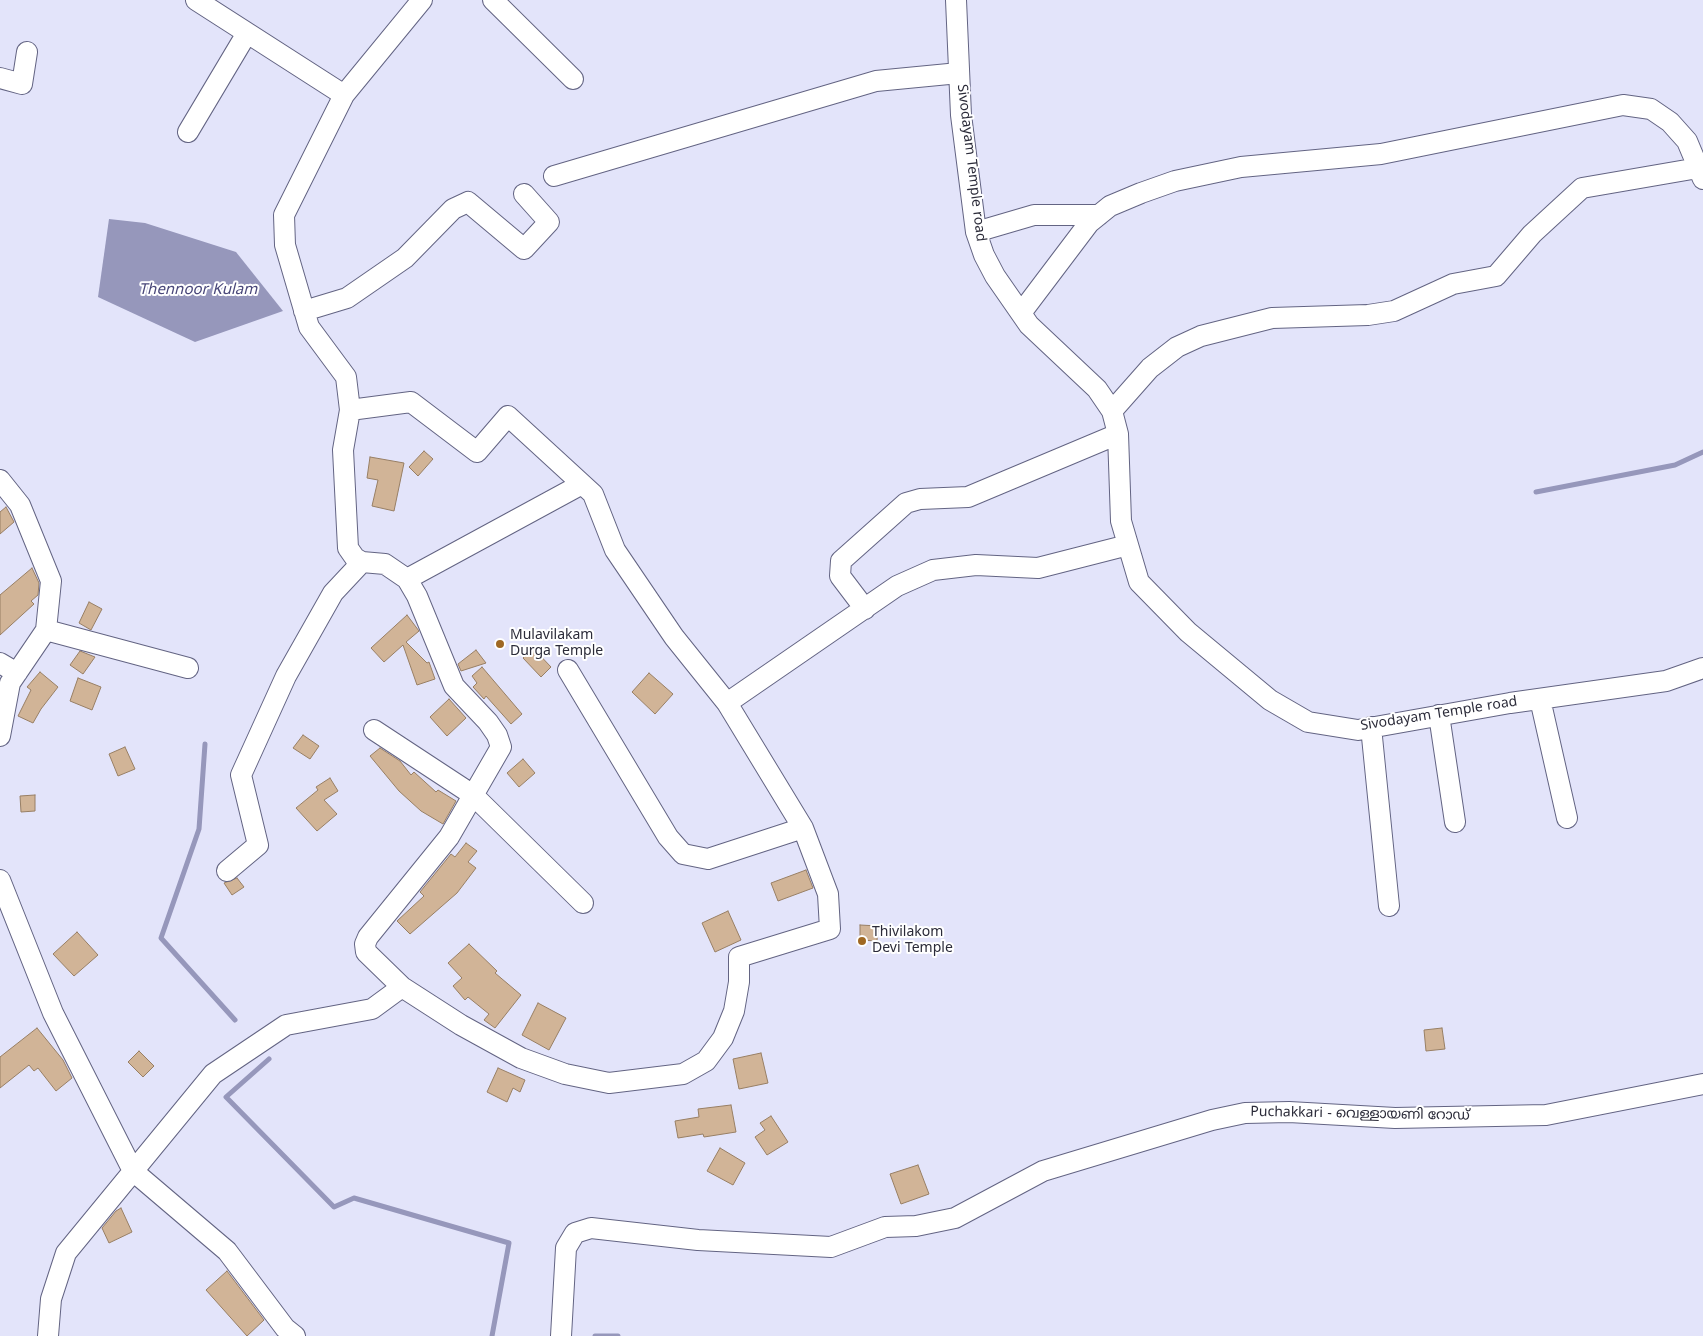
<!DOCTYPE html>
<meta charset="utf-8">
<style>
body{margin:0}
canvas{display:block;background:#e3e4fa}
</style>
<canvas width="1703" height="1336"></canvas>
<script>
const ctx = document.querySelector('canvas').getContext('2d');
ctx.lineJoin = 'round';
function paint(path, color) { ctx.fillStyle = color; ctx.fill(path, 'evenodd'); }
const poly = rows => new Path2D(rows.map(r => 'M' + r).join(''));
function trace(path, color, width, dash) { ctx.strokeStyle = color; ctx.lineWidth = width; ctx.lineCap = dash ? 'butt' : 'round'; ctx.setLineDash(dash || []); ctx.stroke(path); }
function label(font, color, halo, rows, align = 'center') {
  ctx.font = font + ' Georgia,"Noto Sans Malayalam",serif'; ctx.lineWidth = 4; ctx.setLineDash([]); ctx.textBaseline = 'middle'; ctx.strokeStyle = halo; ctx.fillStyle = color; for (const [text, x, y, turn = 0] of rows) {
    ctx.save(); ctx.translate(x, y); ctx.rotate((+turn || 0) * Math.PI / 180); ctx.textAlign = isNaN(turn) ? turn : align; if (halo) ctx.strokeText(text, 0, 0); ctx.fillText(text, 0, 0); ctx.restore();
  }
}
paint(poly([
 [109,219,145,223,236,252,283,311,195,342,98,297]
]), '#9697bb');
trace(poly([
 [1536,492,1675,465,1703,452],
 [205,744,199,829,161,938,235,1020],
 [269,1059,226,1097,334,1207,354,1198,509,1243,492,1336],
 [595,1336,618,1336]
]), '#9697bb', 5);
const building = poly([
 [424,451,433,459,418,476,409,467,424,451],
 [370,457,404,463,394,511,372,506,378,480,367,478,370,457],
 [6,507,14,522,0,534,0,512,6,507],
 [32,568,39,583,38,595,31,601,34,604,0,635,0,595,32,568],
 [89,602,102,609,91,630,79,623,89,602],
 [407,615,419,631,406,642,427,663,429,662,435,679,417,685,403,645,384,662,371,648,407,615],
 [533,648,551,667,541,677,523,658,533,648],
 [476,650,486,663,461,671,458,664,476,650],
 [80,651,95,657,83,674,70,665,80,651],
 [482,667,522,714,511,724,486,696,484,699,473,687,477,683,472,676,482,667],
 [40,672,58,687,41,709,33,723,18,716,31,690,27,687,40,672],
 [649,673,673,694,655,714,632,692,649,673],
 [78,678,101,687,92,710,70,701,78,678],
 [449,699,466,718,447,736,430,717,449,699],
 [303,735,319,746,310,759,293,748,303,735],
 [125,747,135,769,118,776,109,754,125,747],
 [380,748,400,761,411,775,414,772,436,792,438,790,456,801,443,824,421,811,399,791,370,756,380,748],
 [523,759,535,773,519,787,507,773,523,759],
 [330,778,338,791,324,800,337,814,317,831,296,808,318,790,316,787,330,778],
 [35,795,35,811,21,812,20,796,35,795],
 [466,843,477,851,468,862,476,868,457,893,410,934,397,921,424,896,420,892,451,854,455,857,466,843],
 [806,870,813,888,778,901,771,883,806,870],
 [237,878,244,887,232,895,224,883,237,878],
 [728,911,741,940,715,952,702,923,728,911],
 [860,925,878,926,877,941,860,940,860,925],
 [77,932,98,955,74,976,53,954,77,932],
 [469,944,497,971,495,973,521,995,495,1028,484,1020,489,1014,468,997,465,1000,453,986,462,978,448,963,469,944],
 [538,1003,566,1018,549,1050,522,1035,538,1003],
 [37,1028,63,1060,72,1078,56,1091,38,1068,34,1071,29,1065,0,1088,0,1057,37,1028],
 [1442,1028,1445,1049,1426,1051,1424,1030,1442,1028],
 [139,1051,154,1066,143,1077,128,1062,139,1051],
 [761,1053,768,1083,739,1089,733,1059,761,1053],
 [498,1068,525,1080,520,1092,513,1088,507,1102,487,1092,498,1068],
 [731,1105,736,1132,704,1137,703,1134,678,1138,675,1121,699,1117,698,1109,731,1105],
 [771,1116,788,1142,767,1155,755,1137,765,1130,760,1123,771,1116],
 [720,1148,745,1163,733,1185,707,1171,720,1148],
 [918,1165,929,1194,901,1204,890,1174,918,1165],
 [121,1208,132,1232,109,1243,102,1228,116,1211,121,1208],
 [227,1271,264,1320,247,1336,206,1290,227,1271]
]);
paint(building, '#d1b497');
trace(building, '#987f64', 1);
const minor = poly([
 [196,0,344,95],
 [493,0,573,79],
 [956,0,961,115,976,232,984,255,995,276,1029,325,1097,389,1112,411,1118,434,1121,521,1139,582,1188,632,1270,700,1308,722,1358,730,1510,703,1666,681,1703,668],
 [0,78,22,84,27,52],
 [188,132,247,33],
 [554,176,876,81,959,73],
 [976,232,1034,215,1099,215],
 [304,311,347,298,405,258,453,209,468,202,524,249,549,222,524,194],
 [1021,313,1089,223,1110,206,1141,193,1175,181,1241,167,1381,154,1623,105,1651,109,1670,122,1687,141,1703,179],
 [350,410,411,402,477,452,508,416,593,494,615,550,674,637,727,703,803,828,828,894,830,929,739,957,739,982,734,1011,723,1038,706,1061,683,1074,609,1083,565,1074,521,1058,461,1025,402,987,366,952,365,944,368,937,449,837,501,747,497,735,488,722,454,686,417,596,407,579,385,564,362,562,355,558,348,548,343,450,350,410,346,377,309,327,285,245,284,215,344,95,422,0],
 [1112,411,1150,368,1177,347,1201,336,1272,318,1368,315,1394,311,1453,284,1496,276,1532,234,1582,188,1698,168],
 [0,480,20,505,51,581,46,630,10,683,0,736],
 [407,579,582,484],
 [865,609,840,576,841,561,906,503,920,499,968,497,1118,434],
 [46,630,188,668],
 [0,663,17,673],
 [568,670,668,837,683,854,708,859,803,828],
 [1540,699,1567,818],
 [727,703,897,586,933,570,976,565,1038,568,1128,545],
 [1439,715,1455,822],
 [1371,727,1389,906],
 [374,730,473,795,583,903],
 [227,871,258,845,241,775,286,676,333,593,362,562],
 [0,880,53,1013,133,1171,227,1251,285,1328,295,1336],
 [48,1336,51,1299,66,1253,213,1074,286,1025,372,1009,402,987],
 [561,1336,566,1248,575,1233,591,1228,698,1240,831,1247,885,1227,916,1226,955,1218,1043,1171,1212,1120,1245,1113,1289,1112,1395,1118,1546,1115,1703,1084]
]);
trace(minor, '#636483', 22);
trace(minor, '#fff', 20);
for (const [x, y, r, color] of [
 [500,644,5,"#9f6823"],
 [862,941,5,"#9f6823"]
]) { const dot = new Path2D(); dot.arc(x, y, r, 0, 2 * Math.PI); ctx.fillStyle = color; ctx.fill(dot); trace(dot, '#fff', 2); }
label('14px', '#2b2b39', '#fff', [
 ["Sivodayam Temple road",970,163,83],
 ["Sivodayam Temple road",1439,715,-9],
 ["Puchakkari - വെള്ളായണി റോഡ്",1360,1115,1]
]);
label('14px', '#2b2b39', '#fff', [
 ["Mulavilakam",510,636],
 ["Durga Temple",510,652],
 ["Thivilakom",872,933],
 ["Devi Temple",872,949]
], 'left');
label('italic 15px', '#494779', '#fff', [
 ["Thennoor Kulam",198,291]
]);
</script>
